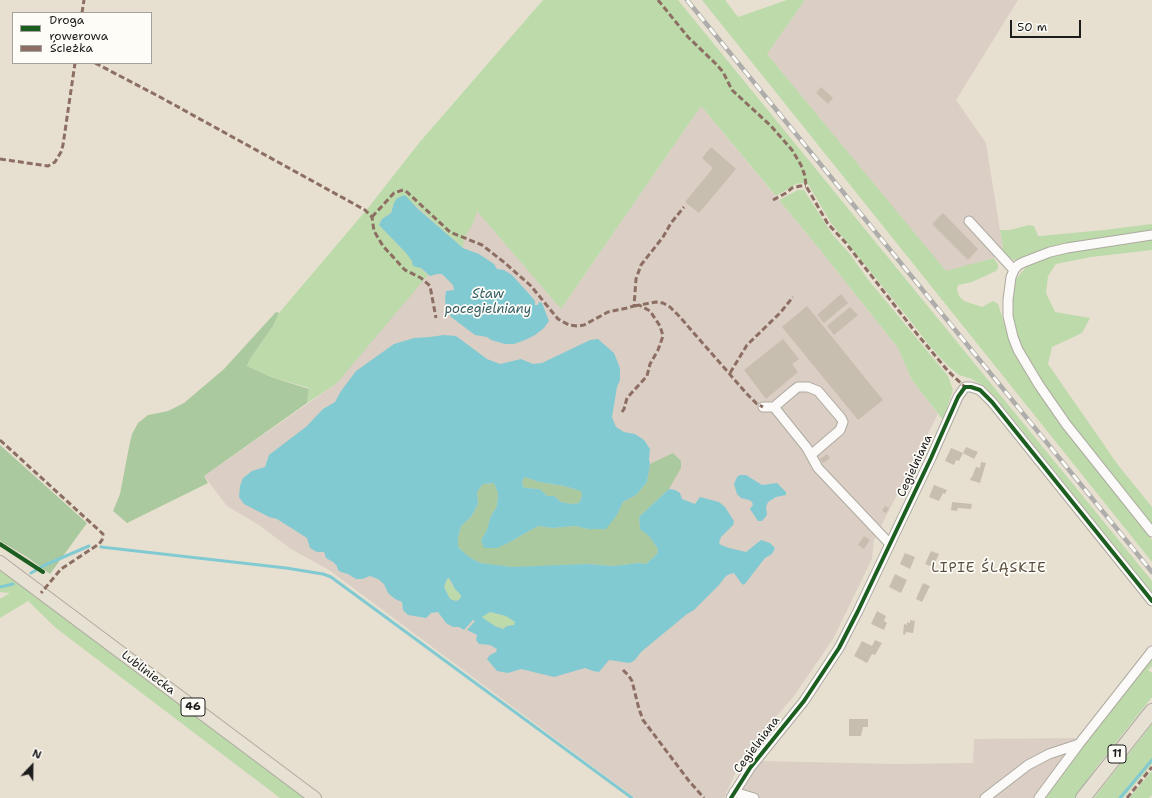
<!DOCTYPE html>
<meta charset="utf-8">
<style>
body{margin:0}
#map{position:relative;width:1152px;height:798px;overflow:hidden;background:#e7e0d0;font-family:"Shantell Sans",sans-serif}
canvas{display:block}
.legend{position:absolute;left:12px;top:12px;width:140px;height:52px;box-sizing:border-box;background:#fdfcf7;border:1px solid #a3a29f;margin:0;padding:5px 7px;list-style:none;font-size:12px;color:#1c1c1c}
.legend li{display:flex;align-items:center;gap:8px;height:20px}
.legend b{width:20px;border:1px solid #a3a29f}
.north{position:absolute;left:12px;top:746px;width:40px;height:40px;-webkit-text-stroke:3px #fdfcf7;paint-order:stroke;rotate:22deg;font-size:11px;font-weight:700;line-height:16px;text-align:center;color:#1c1c1c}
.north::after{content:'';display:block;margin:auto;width:14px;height:18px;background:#1c1c1c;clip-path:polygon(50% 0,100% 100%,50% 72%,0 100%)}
.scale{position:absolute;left:1010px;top:20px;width:71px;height:18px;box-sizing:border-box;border:2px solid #1c1c1c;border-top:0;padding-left:5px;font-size:12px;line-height:14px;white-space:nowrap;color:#1c1c1c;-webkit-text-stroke:3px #fdfcf7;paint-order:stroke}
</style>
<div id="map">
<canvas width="1152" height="798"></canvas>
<ul class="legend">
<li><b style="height:5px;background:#1b5e20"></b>Droga rowerowa</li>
<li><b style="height:5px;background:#8d6e63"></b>Ścieżka</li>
</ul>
<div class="north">N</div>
<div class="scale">50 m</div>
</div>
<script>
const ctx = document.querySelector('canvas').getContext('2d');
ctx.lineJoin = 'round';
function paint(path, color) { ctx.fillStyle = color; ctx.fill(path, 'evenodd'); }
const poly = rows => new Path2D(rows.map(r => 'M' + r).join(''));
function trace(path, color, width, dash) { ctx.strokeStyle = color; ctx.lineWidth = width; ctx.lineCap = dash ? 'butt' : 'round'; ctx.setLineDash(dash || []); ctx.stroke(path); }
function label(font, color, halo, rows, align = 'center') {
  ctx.font = font + ' "Shantell Sans",sans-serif'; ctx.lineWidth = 3.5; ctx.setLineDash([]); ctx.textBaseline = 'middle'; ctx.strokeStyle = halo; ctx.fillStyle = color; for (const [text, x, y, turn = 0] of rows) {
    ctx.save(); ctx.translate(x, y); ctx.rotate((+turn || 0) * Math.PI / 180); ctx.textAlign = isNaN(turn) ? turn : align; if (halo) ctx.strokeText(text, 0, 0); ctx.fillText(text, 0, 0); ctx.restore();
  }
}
paint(poly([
 [805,0,1018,0,956,100,986,143,1003,249,993,258,946,272,767,54],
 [701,106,821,251,898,348,912,380,938,414,874,540,872,559,833,639,794,696,762,733,737,769,724,798,635,798,329,570,291,549,259,525,227,506,204,476,336,384,364,225,424,148,561,309],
 [1077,738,1033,798,737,798,744,783,761,761,895,764,973,763,974,739]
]), '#dbcec5');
paint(poly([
 [543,0,678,0,1152,581,1152,593,997,399,985,387,972,379,959,375,948,366,928,344,913,324,831,223,808,184,802,183,796,184,776,196,701,106,561,309,477,211,473,224,464,238,463,248,405,196,392,207,391,213,382,219,379,225,406,253,412,261,428,275,336,384,307,403,309,388,271,377,247,366,250,359,273,326,279,313,368,208,419,143],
 [702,0,725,0,738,17,787,0,805,0,767,54,946,271,994,258,998,265,998,268,996,271,972,282,958,285,957,289,959,296,964,301,982,307,993,301,998,304,1009,338,1068,433,1152,540,1152,562],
 [798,190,804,190,832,234,849,253,870,282,948,376,953,390,943,420,912,380,898,348,821,251,779,200],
 [1152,224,1152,233,1039,252,1024,259,1013,260,1001,251,1003,249,1000,230,1010,230,1029,225,1034,226,1038,236,1040,236,1104,230],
 [1152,239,1152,250,1091,257,1056,264,1048,276,1046,293,1055,312,1090,318,1082,333,1052,347,1048,364,1118,465,1152,507,1152,525,1050,397,1020,344,1013,325,1012,308,1015,280,1026,267,1034,262,1060,252],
 [0,570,37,597,306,798,280,798,56,628,28,601,0,618,0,599,10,593,0,592],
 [449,578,451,584,461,595,460,599,455,601,450,599,444,587,447,579],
 [490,612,506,616,515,622,514,625,507,626,503,629,495,626,482,618,482,616],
 [1152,655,1152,666,1148,670,1152,673,1152,697,1098,765,1075,798,1044,798],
 [1152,724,1152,764,1123,798,1094,798],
 [1152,771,1152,795,1149,798,1129,798]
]), '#bcdaaa');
paint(poly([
 [276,312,279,313,273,326,250,359,247,366,271,377,309,389,307,403,204,476,208,483,127,523,113,511,120,494,129,447,132,434,138,423,148,415,168,411,184,403,224,369],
 [0,445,87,523,50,574,27,557,0,541],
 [673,453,681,461,681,468,669,489,639,517,640,529,649,536,658,549,657,554,646,564,638,563,613,566,586,564,544,567,512,567,492,565,480,563,469,557,458,547,458,538,461,526,471,517,478,504,477,492,483,484,494,483,498,493,497,506,490,518,487,530,481,540,496,548,508,543,538,526,552,528,575,526,588,529,617,515,623,502,636,495,647,482,650,464],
 [525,477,539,482,564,486,582,491,582,496,579,503,571,504,561,502,554,496,547,496,539,489,527,488,523,487,522,481]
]), '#abc99f');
paint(poly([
 [405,195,417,208,463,248,479,254,494,264,497,269,504,270,512,275,530,295,535,301,535,305,538,305,539,302,542,303,549,321,544,328,535,335,525,340,514,344,505,344,491,340,487,337,475,335,451,317,446,307,445,299,446,291,454,290,453,285,442,274,437,274,430,276,421,268,413,266,412,261,406,253,379,225,382,219,391,213,394,203,397,198],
 [444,335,456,336,487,359,500,364,521,359,533,364,542,363,590,340,598,339,614,353,620,368,620,380,617,387,612,417,616,427,624,432,635,434,644,440,650,449,649,459,650,464,647,482,636,495,623,502,617,515,606,529,588,529,575,526,552,528,538,526,508,543,497,548,484,548,481,540,487,530,490,518,497,506,498,493,494,483,483,484,477,492,478,504,471,517,461,526,458,538,458,547,469,557,480,563,512,567,586,564,613,566,638,563,646,564,657,554,658,549,649,536,640,529,639,517,669,489,675,490,680,493,682,499,695,504,700,497,719,502,725,507,734,521,733,525,721,537,719,543,721,545,729,548,746,552,761,540,770,543,775,548,772,554,765,558,744,585,741,583,734,573,730,574,726,576,719,585,694,610,687,614,641,652,635,660,630,663,609,660,599,672,593,671,585,668,554,677,521,669,508,673,497,671,487,659,490,655,496,652,497,649,490,645,479,644,476,640,477,635,467,630,475,621,473,620,464,630,459,627,453,627,446,623,438,612,431,613,426,618,408,615,403,610,402,602,395,599,388,593,384,584,378,579,370,576,362,579,356,579,348,574,341,572,338,570,337,566,333,562,326,558,324,552,317,552,310,548,307,538,277,519,269,517,244,504,239,497,240,486,243,478,252,471,265,467,269,455,307,426,323,409,335,402,341,391,356,371,394,344,414,338,430,337],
 [525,477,539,482,564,486,581,491,582,496,579,503,571,504,561,502,554,496,547,496,540,489,527,488,523,487,522,481],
 [449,578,455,589,461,595,460,599,456,601,450,599,444,587,447,579],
 [490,612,506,616,515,622,514,625,507,626,503,629,495,626,483,618,482,617],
 [740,475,746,475,762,485,777,483,786,492,786,495,776,497,768,502,766,507,767,515,762,521,758,521,750,509,753,505,752,502,749,500,741,498,737,494,734,484,737,477]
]), '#82cad2');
trace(poly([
 [101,547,286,568,323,574,331,577,632,798],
 [31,573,45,565,89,546],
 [0,587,13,584],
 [1120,798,1152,760]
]), '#82cad2', 3);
paint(poly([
 [821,87,833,98,828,104,816,93],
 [711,147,736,169,699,213,685,202,713,168,702,158],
 [943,213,978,249,968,260,932,224],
 [841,294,848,303,824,323,817,315],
 [807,306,883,400,858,420,782,327],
 [850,307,858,315,834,335,827,326],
 [783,339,799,359,792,364,798,372,766,399,744,370],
 [966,447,978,452,974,459,963,453],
 [951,448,963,453,959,461,956,460,954,465,945,461],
 [827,454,830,458,823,463,820,459],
 [981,462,986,463,980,483,970,480,971,477,972,477,976,467,980,468],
 [934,485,947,490,945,494,943,493,939,501,929,497],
 [952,502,972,504,971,509,958,508,957,511,951,510],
 [885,506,889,508,886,513,882,511],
 [864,536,870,540,864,549,858,545],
 [931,551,939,554,933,567,925,564],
 [905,553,915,557,910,569,900,564],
 [895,574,907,580,901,593,889,587],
 [923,583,930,586,922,602,916,599],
 [877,611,886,616,884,621,887,623,884,630,871,624],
 [910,620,915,621,913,633,906,632,905,635,903,634,904,624,907,625,907,622,910,623],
 [875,640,882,643,875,655,872,654,867,663,854,656,862,641,872,646],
 [849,719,868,719,868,727,863,727,861,736,849,736]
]), '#c8beaf');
const minor = poly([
 [969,221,1014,270],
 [1152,235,1067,248,1050,252,1024,262,1018,265,1014,270,1011,277,1008,300,1008,316,1013,337,1018,350,1039,385,1066,424,1152,532],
 [763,407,774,407,807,448,818,468,889,543],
 [774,407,794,390,798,387,808,387,818,391,841,418,843,422,840,430,812,454],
 [734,792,754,798],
 [731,798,750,768,804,701,839,648,858,611,931,458,958,397,965,387,971,387,980,390,992,402,1152,601],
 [985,798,1028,765,1049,754,1079,744],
 [1039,798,1079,744,1152,651]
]);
const major = poly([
 [0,562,315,798]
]);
const highway = poly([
 [1083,798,1152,711]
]);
trace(minor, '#aeaaa0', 11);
trace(major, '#aeaaa0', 14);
trace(highway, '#aeaaa0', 16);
trace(poly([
 [0,544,31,564]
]), '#d0cecb', 1.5, [1, 3]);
trace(minor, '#fbfaf8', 9);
trace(major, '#e7e1d4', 12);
trace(highway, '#e7e1d4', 14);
const rail = poly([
 [687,0,1152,572]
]);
trace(rail, '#aeadab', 4.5);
trace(rail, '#fdfcf7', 3, [9]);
trace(poly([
 [658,0,688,37,716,64,723,72,732,90,771,126,792,150,801,165,805,176,806,186,828,224,845,242,917,334,948,371,965,387],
 [82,13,84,0],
 [95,63,160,97,365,210,372,217,374,231,383,246,405,270,421,278,430,286,436,318],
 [0,159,48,166,55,162,61,152,63,145,75,63],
 [773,200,786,193,792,188,800,186,806,186],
 [372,217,394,193,403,190,407,192,450,232,482,245,505,263,531,286,558,319,569,325,578,326,584,325,608,312,627,308,634,306,636,279,641,265,663,237,671,223,684,207],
 [634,306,656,302,663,303,670,307,679,316,747,394,757,404,763,407],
 [730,373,747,345,780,313,793,297],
 [622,412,624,409,627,398,647,376,650,364,658,350,663,336,660,326,650,311,639,305],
 [0,440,103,534,102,540,99,544,61,569,41,593],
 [623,670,629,676,632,681,639,709,643,720,689,781,704,798],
 [1127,798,1152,767]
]), '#8d6e63', 3, [6, 3]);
trace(poly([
 [0,544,43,572],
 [731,798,750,768,804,701,839,648,858,611,931,458,958,397,965,387,971,387,980,390,992,402,1152,601]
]), '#1b5e20', 4);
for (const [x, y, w] of [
 [193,707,24],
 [1117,754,18]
]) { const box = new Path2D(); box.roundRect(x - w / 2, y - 9, w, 18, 3); ctx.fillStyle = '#fdfcf7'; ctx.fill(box); trace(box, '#1c1c1c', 1); }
label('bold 11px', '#1c1c1c', null, [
 ["46",193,707],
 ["11",1117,754]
]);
label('12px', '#1c1c1c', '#fdfcf7', [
 ["Cegielniana",915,466,-65],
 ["Lubliniecka",148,673,37],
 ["Cegielniana",757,745,-53]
]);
label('italic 13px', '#345e65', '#fdfcf7', [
 ["Staw",488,295],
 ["pocegielniany",488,310]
]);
ctx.letterSpacing = '1px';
label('14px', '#594c3d', '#fdfcf7', [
 ["LIPIE ŚLĄSKIE",989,568]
]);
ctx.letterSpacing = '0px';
</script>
